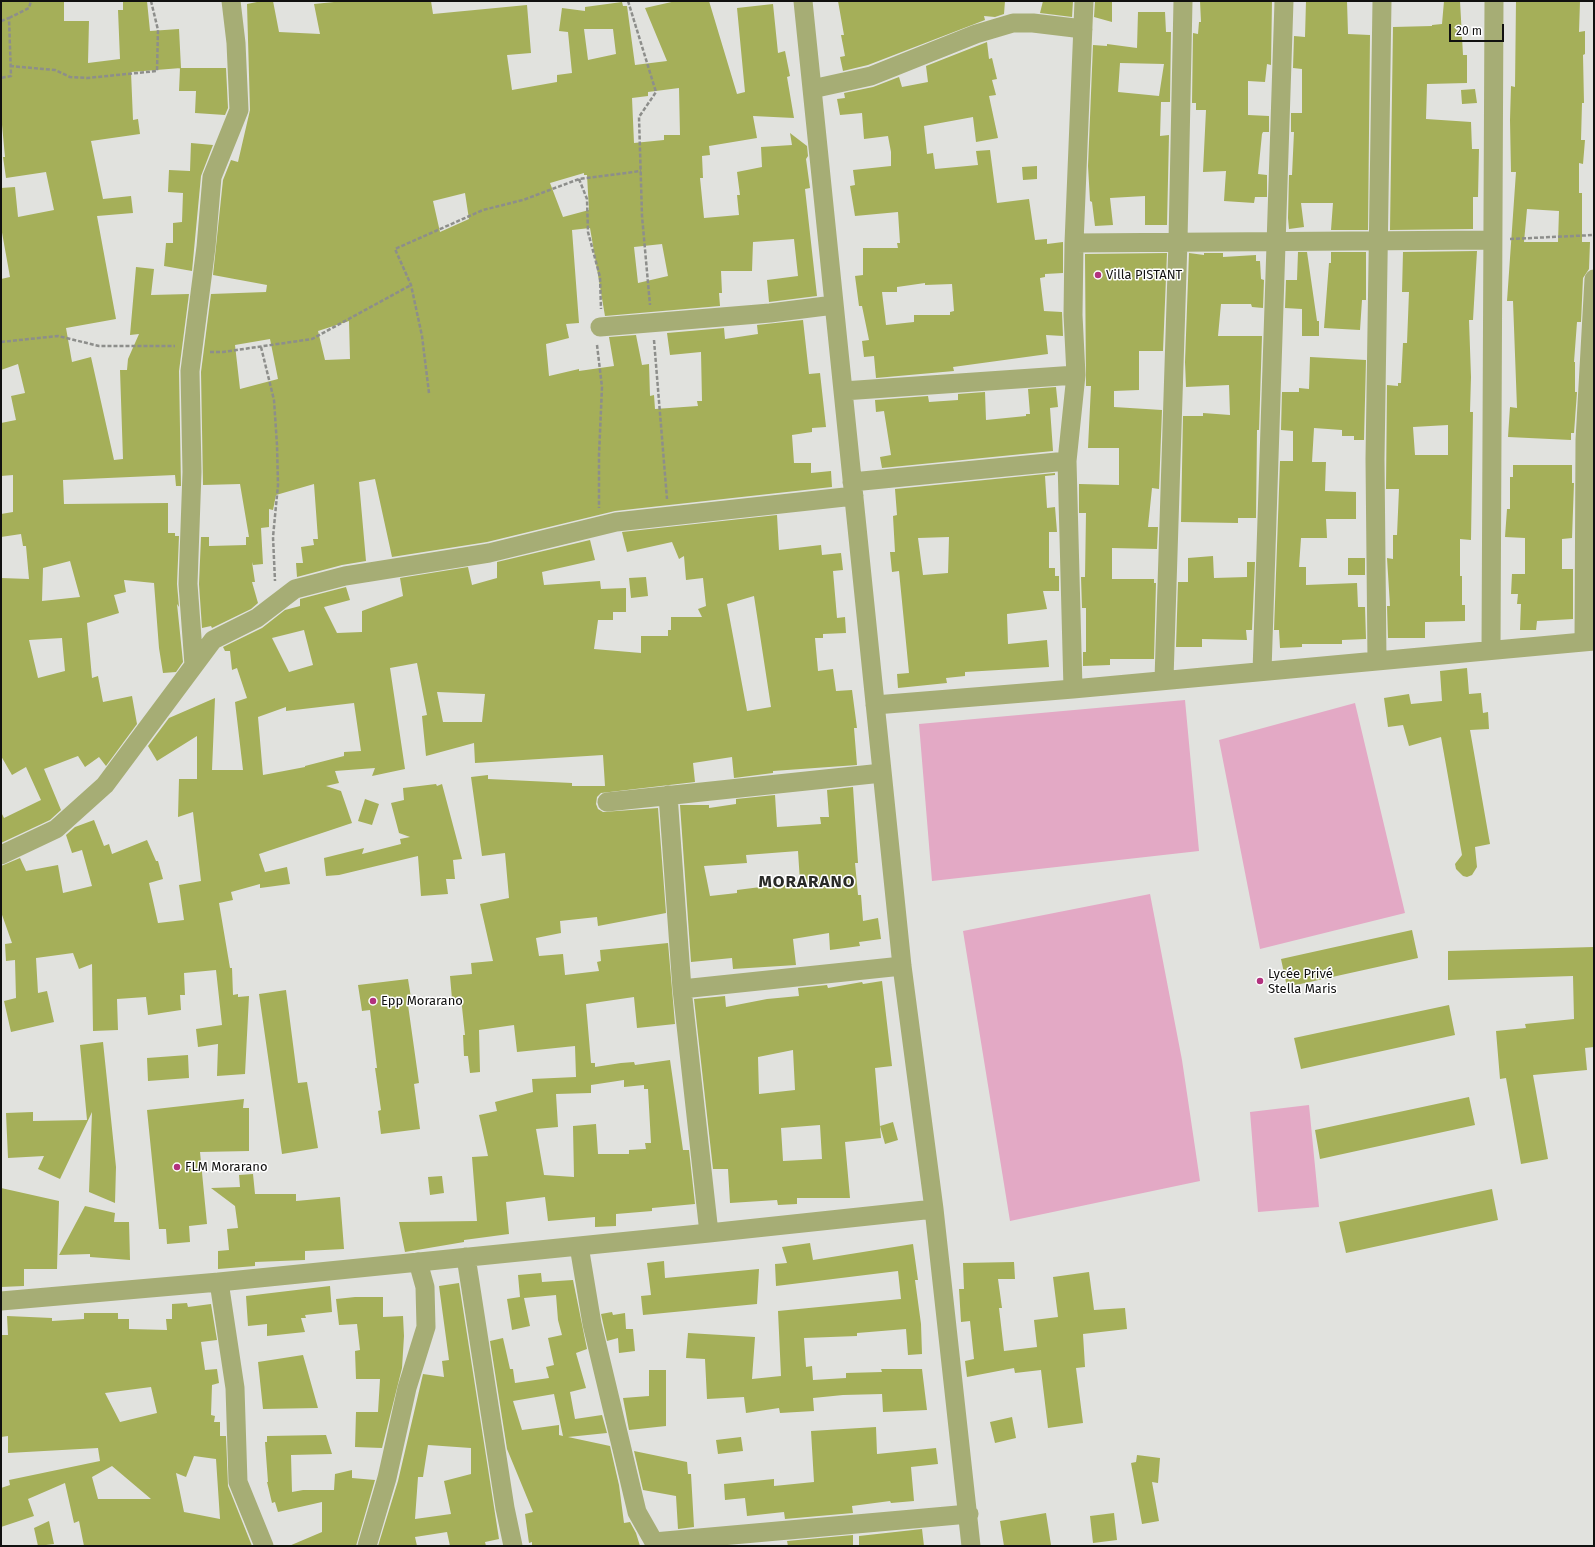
<!DOCTYPE html>
<meta charset="utf-8">
<style>
body{margin:0}
#map{position:relative;width:1595px;height:1547px;overflow:hidden;background:#e1e2de;font-family:"Fira Sans",sans-serif}
canvas{display:block}
.frame{position:absolute;inset:0;border:2px solid #111110;pointer-events:none}
.scale{position:absolute;left:1449px;top:24px;width:55px;height:18px;box-sizing:border-box;border:2px solid #111110;border-top:0;padding-left:5px;font-size:12px;line-height:14px;white-space:nowrap;color:#111110;-webkit-text-stroke:3px #fff;paint-order:stroke}
</style>
<div id="map">
<canvas width="1595" height="1547"></canvas>
<div class="frame"></div>
<div class="scale">20 m</div>
</div>
<script>
const ctx = document.querySelector('canvas').getContext('2d');
ctx.lineJoin = 'round';
function paint(path, color) { ctx.fillStyle = color; ctx.fill(path, 'evenodd'); }
const poly = rows => new Path2D(rows.map(r => 'M' + r).join(''));
function trace(path, color, width, dash) { ctx.strokeStyle = color; ctx.lineWidth = width; ctx.lineCap = dash ? 'butt' : 'round'; ctx.setLineDash(dash || []); ctx.stroke(path); }
function label(font, color, halo, rows, align = 'center') {
  ctx.font = font + ' "Fira Sans",sans-serif'; ctx.lineWidth = 3; ctx.setLineDash([]); ctx.textBaseline = 'middle'; ctx.strokeStyle = halo; ctx.fillStyle = color; for (const [text, x, y, turn = 0] of rows) {
    ctx.save(); ctx.translate(x, y); ctx.rotate((+turn || 0) * Math.PI / 180); ctx.textAlign = isNaN(turn) ? turn : align; if (halo) ctx.strokeText(text, 0, 0); ctx.fillText(text, 0, 0); ctx.restore();
  }
}
paint(poly([
 [1185,700,1199,851,932,881,919,724],
 [1355,703,1405,913,1260,949,1219,740],
 [1150,894,1182,1060,1200,1181,1010,1221,963,931],
 [1309,1105,1319,1207,1258,1212,1250,1112]
]), '#e3a9c5');
paint(poly([
 [1,1,64,1,64,21,89,21,88,63,120,59,118,10,123,10,123,1,147,1,150,31,179,29,181,68,131,72,133,120,138,119,140,134,91,141,103,199,131,196,133,213,97,216,116,319,66,328,72,362,91,357,114,460,123,459,120,370,127,370,128,359,139,334,130,335,136,267,154,269,151,295,189,294,179,371,181,486,176,486,175,475,63,480,64,504,168,503,168,533,175,533,175,536,179,536,177,584,179,607,177,604,183,662,176,672,163,673,159,648,154,583,124,580,126,592,114,595,119,613,87,623,92,678,98,676,103,702,132,696,137,724,106,766,99,757,85,767,78,756,44,769,61,810,50,820,1,843,1,812,4,818,41,800,26,767,12,775,1,756,1,578,29,579,26,546,23,546,21,534,1,537,1,514,13,512,13,475,1,476,1,423,16,420,11,396,25,393,18,364,1,370,1,279,10,277,1,227,1,188,15,187,18,217,54,210,46,172,6,178,3,157,5,157,1,114],
 [70,561,80,597,42,601,43,568],
 [62,638,65,671,38,678,29,640],
 [262,1,273,1,279,32,320,34,314,4,344,1,431,1,433,14,527,5,531,53,507,55,512,90,557,82,557,75,572,73,568,32,559,31,562,8,585,11,585,7,622,2,623,6,627,6,635,65,667,61,645,8,676,1,709,1,737,94,745,92,737,8,773,4,778,53,785,51,790,76,787,77,794,118,753,116,757,138,709,146,710,155,702,156,703,178,700,178,704,218,739,215,737,195,740,195,737,172,762,167,761,147,792,145,790,133,807,146,808,156,806,159,810,188,805,189,817,296,769,302,767,280,798,276,794,239,753,242,752,271,721,271,722,293,719,293,720,306,605,316,590,228,572,230,579,323,566,324,569,338,546,344,549,376,579,369,579,371,614,366,609,337,636,335,642,365,649,364,650,396,654,395,655,409,698,406,697,401,702,401,701,352,670,355,667,333,724,328,725,339,758,334,757,325,803,320,809,374,820,373,826,427,812,428,812,432,792,435,794,463,811,463,811,473,831,471,832,487,615,511,487,542,392,557,375,479,359,482,366,561,342,565,297,577,296,563,303,563,301,547,314,545,313,539,318,539,314,484,276,495,273,510,269,509,269,527,261,528,263,564,253,565,252,562,255,582,252,582,258,603,251,609,212,628,211,626,202,628,199,584,201,537,209,537,209,546,246,545,246,537,249,537,240,484,203,485,201,372,211,294,266,292,267,285,213,275,223,180,231,160,238,162,250,110,247,4],
 [584,29,613,29,616,54,588,60],
 [679,88,680,135,664,135,664,140,634,143,632,98,648,96,648,92],
 [584,173,584,175,587,175,589,210,563,217,550,183],
 [465,193,469,219,440,232,433,201],
 [662,244,668,276,638,283,634,247],
 [349,321,350,359,325,360,318,331],
 [270,339,278,379,240,389,235,345],
 [838,1,1005,1,1004,14,995,17,984,16,985,20,868,65,843,71,840,57,845,56,841,35,844,35],
 [1043,1,1073,1,1072,17,1040,13],
 [1200,1,1272,1,1271,65,1267,64,1265,82,1248,81,1248,115,1269,116,1269,132,1263,132,1262,134,1258,174,1267,175,1267,197,1255,197,1254,203,1224,201,1226,171,1203,172,1206,110,1196,110,1196,103,1192,103,1193,33,1198,34,1199,22,1201,22],
 [1306,1,1347,1,1348,34,1370,35,1368,230,1331,230,1333,203,1301,203,1304,227,1289,229,1288,218,1289,175,1292,175,1294,132,1291,132,1291,113,1302,113,1302,69,1293,68,1294,36,1305,37],
 [1444,1,1460,1,1463,55,1467,55,1467,83,1427,84,1426,119,1471,122,1472,149,1479,149,1478,197,1473,197,1473,229,1390,230,1393,27,1432,26,1432,25,1442,24],
 [1516,1,1580,1,1579,32,1585,31,1585,54,1583,55,1584,103,1582,103,1581,140,1585,140,1583,164,1579,163,1579,193,1582,193,1582,242,1590,242,1589,269,1583,278,1581,322,1577,322,1574,362,1575,362,1575,392,1577,392,1574,433,1571,433,1571,440,1508,437,1510,407,1517,408,1513,301,1507,301,1516,172,1511,172,1510,120,1511,86,1515,87],
 [1527,209,1559,211,1558,242,1524,242],
 [1095,2,1112,2,1112,22,1094,17],
 [1138,12,1165,12,1166,32,1171,32,1170,102,1161,102,1160,136,1169,135,1167,225,1145,225,1145,196,1110,198,1113,225,1095,226,1092,202,1090,201,1088,166,1093,45,1107,46,1107,44,1137,48],
 [1120,63,1164,64,1159,96,1118,92],
 [987,42,989,59,992,58,997,79,992,80,996,95,989,96,998,138,976,142,973,117,924,126,927,154,933,153,935,169,978,165,976,151,990,150,997,203,1029,199,1035,240,1047,239,1047,244,1063,242,1063,273,1045,274,1045,277,1040,278,1044,311,1062,312,1063,336,1046,335,1048,354,953,367,954,371,876,378,874,356,864,357,862,341,869,340,862,306,859,306,855,276,863,275,863,248,898,248,897,243,900,243,898,212,855,216,850,186,855,185,853,170,891,166,891,152,888,136,864,139,862,113,840,115,837,99,845,98,844,93,873,87,899,77,902,87,928,82,926,66],
 [925,283,925,285,952,284,954,311,950,312,950,315,914,315,914,322,886,325,882,292,897,292,897,287],
 [180,68,226,68,228,108,225,115,195,113,196,91,179,91],
 [1475,89,1477,103,1462,104,1461,90],
 [191,143,213,145,201,176,192,271,164,266,166,243,173,243,173,223,182,222,183,193,168,192,169,170,190,171],
 [1037,166,1037,179,1023,180,1022,167],
 [1477,251,1473,320,1469,320,1471,377,1470,412,1473,412,1471,540,1460,539,1460,576,1462,576,1462,605,1465,605,1465,621,1425,622,1425,638,1388,638,1387,606,1390,606,1387,558,1393,559,1393,535,1397,535,1399,489,1386,489,1387,385,1398,386,1398,383,1401,383,1403,343,1407,343,1409,292,1402,292,1403,252],
 [1448,425,1448,455,1415,455,1413,427],
 [1298,252,1307,252,1317,321,1319,321,1319,336,1302,336,1302,309,1285,308,1286,280,1297,280],
 [1331,252,1366,252,1366,300,1362,300,1360,330,1324,328,1329,263,1331,263],
 [1167,253,1163,351,1139,351,1139,390,1114,391,1114,407,1162,410,1159,489,1152,488,1148,527,1158,527,1157,549,1112,548,1112,579,1154,579,1154,583,1156,583,1154,659,1110,659,1110,665,1083,666,1083,652,1086,652,1086,608,1082,608,1081,577,1085,577,1086,513,1079,513,1079,484,1119,485,1119,448,1088,448,1091,386,1086,386,1085,254],
 [1189,253,1204,255,1204,253,1223,253,1223,257,1256,255,1256,261,1260,261,1261,279,1264,280,1263,308,1252,307,1251,304,1221,304,1218,336,1262,336,1259,430,1257,430,1256,518,1238,518,1238,523,1181,522,1183,416,1203,416,1203,413,1230,415,1229,385,1186,387,1185,362],
 [1310,357,1366,360,1364,440,1354,440,1354,436,1342,436,1342,430,1314,428,1312,462,1326,462,1325,491,1356,492,1356,519,1326,519,1327,538,1301,538,1299,567,1306,567,1306,585,1357,583,1358,607,1365,607,1366,639,1342,640,1342,644,1302,644,1302,647,1280,648,1279,630,1274,630,1280,461,1293,461,1293,431,1281,430,1282,392,1299,392,1299,388,1309,389],
 [1056,387,1058,407,1050,408,1053,451,882,468,880,457,891,455,884,411,876,412,875,400,928,396,929,402,958,400,958,394,985,392,986,420,1026,416,1026,414,1030,414,1028,389],
 [1513,465,1572,465,1572,483,1574,483,1572,538,1562,539,1562,569,1573,569,1573,619,1537,621,1536,630,1520,630,1521,604,1517,604,1518,594,1511,594,1512,574,1525,574,1525,538,1505,537,1507,509,1510,509,1510,477,1513,477],
 [1055,473,1055,475,1045,476,1047,508,1055,507,1057,532,1049,532,1049,568,1055,568,1055,576,1059,576,1059,591,1043,591,1047,609,1007,614,1008,644,1047,640,1049,667,965,672,965,676,946,678,947,683,898,688,897,674,909,673,899,571,892,572,890,552,895,552,893,516,897,515,895,489],
 [949,537,948,573,923,575,918,538],
 [777,515,779,550,821,545,822,555,841,553,843,570,833,571,837,618,845,617,846,633,823,634,823,638,815,638,818,671,833,669,836,691,852,690,857,728,854,728,857,765,773,771,773,773,734,778,732,757,693,763,695,782,601,793,597,797,596,804,598,809,603,812,658,808,666,913,598,926,597,917,560,921,561,933,536,938,539,956,563,954,565,975,599,971,597,962,601,961,600,950,668,943,675,1024,637,1028,634,997,586,1004,591,1063,595,1063,595,1067,621,1063,634,1062,635,1065,670,1060,683,1150,689,1150,695,1204,652,1208,652,1211,616,1214,616,1226,595,1227,595,1217,548,1221,545,1197,506,1202,509,1234,464,1240,464,1242,405,1252,399,1222,477,1221,472,1157,488,1156,479,1115,497,1111,495,1102,533,1092,532,1079,576,1077,575,1046,517,1052,514,1025,479,1030,480,1072,470,1073,468,1056,464,1056,463,1035,465,1035,461,998,452,999,450,976,472,974,471,963,493,961,480,904,509,898,505,853,482,856,471,777,488,775,488,779,572,783,572,786,605,786,603,755,475,763,474,743,426,756,422,716,427,715,417,663,390,668,405,769,372,776,375,768,335,771,339,783,326,786,341,791,352,823,259,854,265,872,287,867,290,884,260,888,260,884,231,892,233,900,219,903,230,968,232,968,233,995,238,994,238,997,249,996,245,1074,217,1076,218,1044,198,1047,196,1029,222,1025,216,970,184,973,185,995,180,995,181,1010,148,1015,146,997,117,999,118,1030,93,1031,92,964,79,969,73,953,36,958,38,993,47,991,54,1022,11,1032,4,1001,16,998,15,960,6,961,5,944,12,943,1,912,1,866,20,858,26,871,58,865,63,893,92,886,82,850,72,853,66,835,75,827,94,820,104,846,109,844,112,854,147,840,156,861,158,861,163,879,149,883,158,923,184,920,179,885,201,881,193,812,178,817,179,779,197,779,197,736,157,761,148,746,169,718,215,698,212,770,243,770,235,702,247,698,237,668,232,670,230,651,225,651,223,647,262,628,285,610,300,606,300,599,346,587,350,600,324,607,337,633,362,632,362,611,403,596,400,578,468,567,472,585,497,578,497,562,590,540,595,560,542,572,544,585,600,581,601,589,626,588,626,612,613,612,613,620,598,620,594,649,641,653,641,636,668,636,668,630,671,630,671,617,702,617,698,609,706,606,703,578,686,580,684,556,679,559,672,542,627,552,622,532],
 [754,596,771,707,747,711,727,604],
 [304,630,313,665,289,672,272,638],
 [437,692,485,694,482,722,443,722],
 [354,703,361,751,344,752,344,756,305,766,305,767,263,775,258,717,286,707,286,711],
 [624,1080,624,1087,644,1085,644,1089,648,1089,651,1143,645,1143,646,1149,629,1150,629,1154,598,1154,596,1124,573,1126,574,1177,544,1175,536,1129,558,1127,556,1094,591,1093,591,1085],
 [1213,556,1214,578,1247,577,1247,562,1255,562,1252,630,1246,630,1247,640,1202,639,1202,647,1176,647,1178,582,1188,582,1188,558],
 [1348,558,1365,558,1365,575,1348,575],
 [646,577,648,596,631,598,629,578],
 [1467,668,1469,694,1481,693,1483,713,1488,712,1489,729,1470,730,1490,844,1475,847,1477,867,1472,875,1467,877,1463,876,1456,869,1455,864,1462,855,1441,737,1409,746,1403,725,1388,727,1384,698,1409,694,1411,704,1442,701,1440,671],
 [436,784,437,786,442,784,462,859,453,860,455,879,446,879,448,894,421,896,418,856,339,875,326,876,324,858,364,848,362,854,401,844,400,839,410,837,399,833,391,803,404,800,403,788],
 [853,787,858,863,855,863,858,895,861,895,863,921,878,918,881,939,859,942,860,946,830,950,829,933,793,939,796,965,733,969,732,958,691,962,680,805,709,805,709,808,736,804,736,799,775,795,777,827,821,824,820,817,829,817,827,790],
 [798,851,800,882,737,890,737,893,710,896,704,866,747,863,746,855],
 [365,799,379,804,372,825,358,821],
 [1412,930,1418,958,1287,987,1281,959],
 [1594,947,1594,1047,1585,1048,1587,1070,1533,1075,1548,1159,1521,1164,1506,1078,1500,1079,1496,1031,1526,1028,1525,1024,1574,1019,1573,976,1448,980,1448,951],
 [408,979,412,1004,408,1005,419,1083,414,1084,420,1129,381,1134,378,1111,381,1110,375,1068,377,1068,370,1010,362,1011,358,985],
 [882,981,892,1066,875,1068,881,1138,845,1142,850,1198,797,1198,797,1204,778,1205,777,1200,730,1203,728,1169,713,1169,694,999,725,996,726,1007,767,999,799,996,798,988,827,985,828,988,862,982,863,984],
 [793,1050,795,1090,759,1094,758,1057],
 [820,1125,822,1159,783,1161,781,1128],
 [286,990,298,1083,307,1082,318,1148,282,1154,259,994],
 [1449,1005,1455,1035,1301,1069,1294,1038],
 [103,1042,116,1167,115,1203,89,1192,92,1112,60,1179,38,1169,44,1156,8,1158,6,1113,33,1112,33,1121,87,1120,80,1045],
 [188,1055,189,1078,148,1081,147,1058],
 [1469,1097,1475,1125,1320,1159,1315,1130],
 [244,1099,243,1108,249,1108,249,1151,200,1152,207,1224,189,1226,190,1242,167,1244,166,1229,159,1229,147,1110],
 [893,1122,898,1140,885,1144,880,1126],
 [253,1174,255,1194,296,1194,296,1201,340,1197,344,1249,305,1251,305,1260,255,1262,255,1266,218,1269,218,1251,229,1250,227,1229,238,1228,235,1206,211,1188,240,1187,239,1175],
 [442,1176,444,1193,430,1195,428,1177],
 [1,1188,59,1201,57,1269,24,1269,24,1286,1,1287],
 [1492,1189,1498,1220,1346,1253,1339,1222],
 [85,1206,115,1213,114,1222,129,1222,130,1260,90,1257,90,1254,59,1255],
 [810,1243,813,1260,913,1244,918,1280,915,1280,921,1324,922,1354,908,1355,906,1329,857,1333,857,1336,804,1338,806,1367,812,1366,813,1380,846,1378,846,1373,882,1372,881,1369,922,1369,927,1410,883,1412,882,1394,843,1395,813,1398,814,1411,780,1413,779,1408,746,1413,744,1397,707,1399,705,1359,686,1358,688,1333,755,1337,752,1379,781,1376,778,1311,901,1299,898,1271,776,1286,775,1264,787,1263,782,1247],
 [664,1261,665,1278,759,1269,757,1304,643,1315,641,1296,651,1295,647,1263],
 [1014,1262,1015,1279,998,1279,1002,1308,999,1308,1004,1351,1037,1347,1034,1320,1058,1317,1053,1277,1089,1272,1094,1310,1125,1308,1127,1329,1083,1334,1085,1367,1076,1368,1083,1423,1048,1428,1041,1370,1015,1373,1014,1368,967,1377,965,1361,974,1359,970,1321,961,1322,959,1289,964,1289,963,1263],
 [541,1273,542,1282,573,1280,587,1349,576,1353,586,1388,570,1392,575,1419,602,1415,607,1433,568,1437,610,1446,619,1485,624,1523,630,1522,636,1533,640,1546,532,1546,532,1542,529,1543,525,1514,533,1512,507,1449,490,1341,503,1338,510,1369,513,1369,515,1383,549,1378,546,1367,554,1365,548,1338,562,1335,558,1320,556,1295,524,1298,530,1326,512,1330,507,1299,520,1297,518,1275],
 [554,1394,563,1436,559,1435,559,1425,522,1430,513,1401],
 [459,1283,499,1539,485,1542,486,1546,450,1546,447,1532,415,1537,417,1546,378,1546,398,1481,423,1374,444,1377,442,1361,449,1360,439,1286],
 [428,1445,471,1448,471,1474,444,1481,451,1514,415,1519,418,1477,423,1477],
 [330,1286,332,1312,305,1315,306,1318,301,1318,305,1332,267,1336,267,1324,248,1326,246,1296],
 [355,1297,383,1297,383,1317,403,1316,404,1336,402,1368,382,1448,355,1447,356,1412,378,1412,380,1379,356,1379,355,1351,360,1350,357,1324,339,1325,336,1299],
 [187,1303,188,1307,211,1304,217,1340,201,1342,205,1370,217,1369,219,1383,212,1385,211,1415,215,1416,214,1422,220,1422,220,1436,226,1436,228,1486,252,1546,84,1546,79,1521,74,1523,65,1483,28,1499,34,1516,1,1527,1,1488,10,1485,9,1480,100,1461,98,1448,8,1453,8,1436,1,1437,1,1335,8,1335,7,1316,52,1318,52,1321,84,1319,84,1313,118,1313,118,1319,129,1319,129,1329,167,1330,166,1319,172,1319,172,1304],
 [151,1387,157,1413,120,1422,105,1393],
 [194,1456,216,1459,220,1519,184,1512,176,1473,186,1477],
 [112,1466,151,1499,98,1499,92,1477],
 [612,1312,613,1315,625,1313,626,1329,633,1329,635,1351,619,1353,618,1338,607,1341,601,1314],
 [303,1355,318,1408,263,1409,258,1362],
 [649,1370,666,1370,666,1426,629,1430,623,1398,649,1396],
 [1012,1417,1016,1438,995,1443,990,1422],
 [876,1427,877,1454,936,1448,938,1464,911,1467,914,1501,891,1503,890,1501,852,1506,853,1513,785,1519,784,1512,747,1516,745,1498,725,1500,724,1484,774,1479,774,1486,814,1482,811,1431],
 [326,1435,332,1454,291,1455,292,1492,303,1490,334,1490,335,1474,352,1470,352,1478,375,1480,356,1546,289,1546,322,1532,322,1502,278,1512,275,1502,272,1503,267,1482,268,1482,265,1442,267,1442,267,1436],
 [741,1437,743,1451,718,1454,716,1440],
 [634,1451,687,1462,688,1474,691,1474,694,1527,678,1529,676,1496,643,1490],
 [1137,1455,1160,1458,1158,1483,1152,1482,1159,1521,1142,1524,1131,1463,1136,1462],
 [1046,1513,1051,1545,1004,1546,1000,1521],
 [1114,1513,1117,1540,1093,1543,1090,1516],
 [49,1521,54,1544,38,1546,34,1528],
 [922,1529,924,1546,859,1546,859,1536],
 [853,1535,853,1546,788,1546,787,1541]
]), '#a5af59');
trace(poly([
 [628,1,656,92,639,117,642,216,650,305],
 [9,18,29,8,31,1],
 [1,21,9,18,11,76,1,78],
 [10,66,55,70,70,77,87,78,157,71,158,30,151,1],
 [579,179,587,199,588,232,600,277,601,309],
 [1510,239,1594,235],
 [654,340,667,499],
 [1,342,58,336,99,346,175,346],
 [597,345,602,387,599,455,599,508],
 [261,347,274,400,277,445,278,485,273,537,275,581],
 [210,352,223,352,312,339,411,285],
 [429,393,422,336,411,285,395,249,483,210,523,200,579,179,641,171]
]), '#8d8e8b', 2.5, [4, 2]);
trace(poly([
 [803,1,902,966,934,1209,971,1546],
 [812,89,871,76,976,34,1013,23,1033,23,1083,29],
 [1074,243,1492,240],
 [600,327,770,313,834,305],
 [843,391,1076,375],
 [852,482,1067,461],
 [1584,642,1585,440,1594,279],
 [1491,650,1494,1],
 [1377,661,1375,459,1382,1],
 [194,665,188,584,192,472,190,371,206,247,212,177,239,110,236,43,231,1],
 [1262,671,1284,1],
 [1164,679,1178,241,1183,1],
 [1073,689,1067,461,1076,375,1073,315,1074,243,1084,1],
 [875,705,1073,689,1594,641],
 [668,795,682,989,709,1233],
 [607,802,882,773],
 [1,855,56,829,105,785,213,640,257,618,295,589,345,576,489,553,616,522,854,496],
 [682,989,902,966],
 [579,1246,592,1324,637,1512,654,1542],
 [466,1257,505,1508,513,1546],
 [219,1282,235,1388,238,1482,264,1546],
 [1,1301,219,1282,709,1233,934,1209],
 [367,1546,387,1478,407,1388,426,1327,425,1287,418,1262],
 [655,1546,654,1542,969,1514]
]), '#a6ad75', 19);
for (const [x, y, r, color] of [
 [1098,275,4,"#b2327e"],
 [1260,981,4,"#b2327e"],
 [373,1001,4,"#b2327e"],
 [177,1167,4,"#b2327e"]
]) { const dot = new Path2D(); dot.arc(x, y, r, 0, 2 * Math.PI); ctx.fillStyle = color; ctx.fill(dot); trace(dot, '#fff', 1.5); }
label('13px', '#111110', '#fff', [
 ["Villa PISTANT",1106,275],
 ["Lycée Privé",1268,974],
 ["Stella Maris",1268,989],
 ["Epp Morarano",381,1001],
 ["FLM Morarano",185,1167]
], 'left');
ctx.letterSpacing = '1px';
label('bold 17px', '#292a27', '#fff', [
 ["MORARANO",807,882]
]);
ctx.letterSpacing = '0px';
</script>
